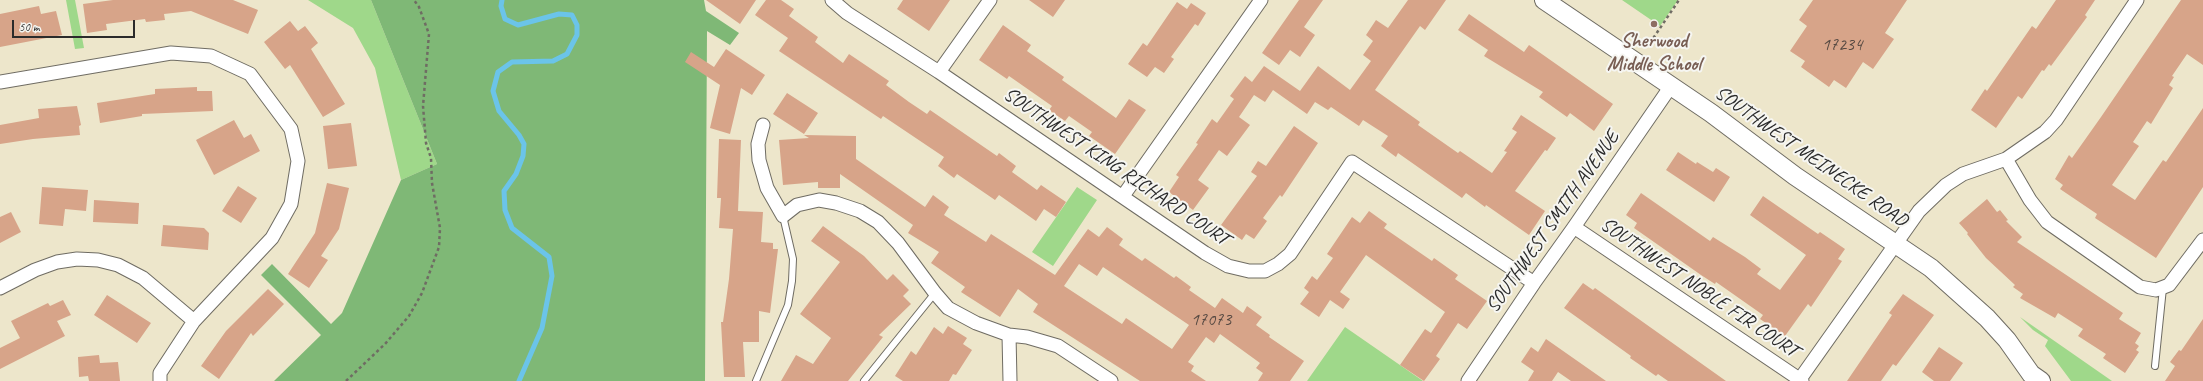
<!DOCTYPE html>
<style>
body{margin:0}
#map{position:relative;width:2203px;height:381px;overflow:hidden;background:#ede6cb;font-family:Caveat,sans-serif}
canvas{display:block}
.scale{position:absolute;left:12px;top:20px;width:123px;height:18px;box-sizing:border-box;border:2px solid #2b2b2b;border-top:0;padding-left:5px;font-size:12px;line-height:14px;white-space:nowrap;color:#2b2b2b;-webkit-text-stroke:3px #f6f6f2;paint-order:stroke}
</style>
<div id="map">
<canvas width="2203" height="381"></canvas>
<div class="scale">50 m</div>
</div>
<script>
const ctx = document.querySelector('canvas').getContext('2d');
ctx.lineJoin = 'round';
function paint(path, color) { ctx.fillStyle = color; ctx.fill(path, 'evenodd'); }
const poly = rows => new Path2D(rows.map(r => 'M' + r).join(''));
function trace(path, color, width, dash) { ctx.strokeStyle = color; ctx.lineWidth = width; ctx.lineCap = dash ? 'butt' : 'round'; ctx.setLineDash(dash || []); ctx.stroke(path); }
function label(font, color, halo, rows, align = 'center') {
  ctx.font = font + ' Caveat,sans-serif'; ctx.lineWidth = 4; ctx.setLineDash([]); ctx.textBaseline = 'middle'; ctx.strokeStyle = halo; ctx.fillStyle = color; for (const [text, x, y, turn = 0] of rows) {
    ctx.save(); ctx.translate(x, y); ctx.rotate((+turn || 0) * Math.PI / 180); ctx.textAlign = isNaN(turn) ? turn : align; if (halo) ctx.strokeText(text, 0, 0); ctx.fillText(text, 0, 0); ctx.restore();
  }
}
paint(poly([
 [66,0,75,0,84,48,75,49],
 [308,0,371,0,437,164,401,180,375,68,353,28],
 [1622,0,1678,0,1660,26],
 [1077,187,1097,200,1053,266,1032,252],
 [2020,317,2112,381,2071,381,2045,346,2048,340,2033,330],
 [1345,327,1423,381,1307,381]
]), '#9fd88a');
paint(poly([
 [371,0,704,0,706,11,739,33,730,45,707,31,705,381,274,381,321,335,261,275,272,264,331,324,342,313,401,180,437,164]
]), '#7fb876');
trace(poly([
 [502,0,501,6,505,19,518,25,559,14,572,15,577,25,577,35,567,54,553,61,512,62,498,72,493,91,499,111,519,135,524,144,523,156,516,174,504,191,505,210,512,228,549,257,552,276,542,328,519,381]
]), '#6bc4e9', 5);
paint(poly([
 [113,0,233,0,258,10,248,34,191,11,164,14,165,20,146,22,145,19,106,24,107,30,87,33,83,4],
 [706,0,756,0,740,24],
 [766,0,781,0,794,9,789,16,818,37,815,42,843,63,849,54,889,81,886,85,909,102,927,114,930,110,997,156,999,153,1016,166,1012,172,1037,190,1041,185,1066,202,1056,217,1044,209,1036,221,999,195,995,200,957,174,954,178,938,166,944,157,883,116,881,119,779,51,788,38,755,15],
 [903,0,950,0,929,31,897,9],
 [1029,0,1065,0,1053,17],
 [1299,0,1323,0,1304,27,1315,35,1300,57,1290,50,1279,65,1262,53],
 [1408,0,1446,0,1425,30,1420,26,1375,90,1420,122,1418,125,1458,153,1460,151,1492,173,1507,152,1504,151,1517,132,1512,129,1521,115,1556,138,1547,151,1545,150,1515,191,1545,211,1529,235,1486,205,1485,207,1466,193,1462,198,1398,153,1396,157,1381,146,1388,136,1363,120,1359,126,1331,107,1328,110,1315,102,1307,114,1273,90,1265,102,1254,95,1239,117,1250,125,1227,156,1219,150,1198,180,1209,188,1193,210,1169,192,1179,177,1176,175,1198,144,1196,143,1212,119,1217,123,1234,99,1230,96,1245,76,1252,82,1264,66,1300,91,1318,66,1350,90,1371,61,1363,55,1373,41,1366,35,1376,20,1388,28],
 [1813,0,1907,0,1885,33,1894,39,1873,69,1863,62,1846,88,1834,80,1829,87,1801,67,1805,61,1790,51,1807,26,1799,20],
 [2056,0,2095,0,2085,15,2087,17,2051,66,2049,64,2044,71,2042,70,2022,99,2018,96,1996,128,1971,110,1985,89,1987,91,2032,26,2036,29],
 [2181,0,2203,0,2203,65,2187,54,2172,76,2174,77,2169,85,2173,88,2151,124,2147,121,2133,142,2139,146,2112,185,2135,200,2163,160,2166,162,2203,108,2203,187,2156,258,2095,218,2097,214,2060,189,2063,185,2055,179,2069,155,2072,158,2101,117],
 [1177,2,1187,9,1191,3,1206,13,1198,26,1195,24,1171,57,1174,59,1164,73,1155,67,1147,77,1128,64,1143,43,1147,46],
 [39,6,41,14,56,11,62,35,0,47,0,14],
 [1469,14,1524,52,1529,45,1613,104,1594,131,1570,113,1567,117,1539,97,1543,92,1484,56,1488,50,1458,30],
 [290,21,298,31,305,26,318,43,311,49,345,104,323,117,290,65,285,69,264,42],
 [1003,25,1031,45,1027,51,1064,77,1062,80,1116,118,1129,99,1146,110,1115,154,1089,136,1092,132,1069,116,1065,121,1049,110,1052,106,1009,76,1007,79,979,60],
 [726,49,765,75,752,95,741,88,730,134,710,128,720,85,685,62,691,52,714,67],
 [197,87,197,91,212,91,213,111,142,114,142,116,100,123,97,103,155,94,155,89],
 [787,93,818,113,804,134,773,114],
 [77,106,81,125,79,126,80,135,33,139,0,144,0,125,39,118,38,109],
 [234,120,244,138,251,134,260,151,214,175,196,140],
 [351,123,357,166,328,169,323,126],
 [1294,126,1318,143,1282,197,1280,195,1263,218,1267,221,1254,239,1246,234,1242,240,1221,225,1257,176,1251,172,1258,161,1266,166],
 [804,135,856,136,856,159,925,207,933,195,949,207,944,215,986,242,991,234,1055,275,1088,229,1099,237,1107,227,1123,239,1119,245,1142,261,1145,258,1174,278,1176,276,1191,287,1189,290,1215,308,1222,298,1243,313,1247,306,1262,317,1256,325,1270,335,1269,337,1304,361,1290,381,1258,381,1263,373,1256,368,1260,363,1220,334,1214,343,1206,337,1188,362,1194,366,1191,371,1206,381,1140,381,1033,312,1038,304,1018,289,1000,317,961,292,965,287,931,263,939,252,908,233,913,225,840,174,840,188,818,188,818,182,783,185,779,140,809,138],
 [1079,264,1097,276,1103,267,1189,325,1172,349,1126,318,1122,324,1064,286],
 [719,139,741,140,738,211,763,212,761,242,773,243,773,249,778,249,770,313,759,311,759,342,743,342,745,377,724,377,721,322,723,322,729,279,733,229,719,228,721,198,717,198],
 [1678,152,1696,164,1697,162,1713,172,1716,168,1730,177,1714,202,1666,170],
 [327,183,349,188,339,229,321,256,328,260,309,288,288,274,315,233],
 [238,186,257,198,241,223,222,211],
 [42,187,88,190,86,211,65,209,63,226,39,224],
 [1641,193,1710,241,1713,237,1745,257,1761,269,1757,274,1780,290,1806,255,1750,215,1763,196,1818,234,1820,232,1845,249,1838,259,1842,261,1811,307,1808,304,1785,336,1760,319,1763,315,1716,282,1715,284,1701,275,1634,228,1637,223,1626,215],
 [1987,199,1997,212,2000,210,2008,220,2006,221,2022,237,2017,242,2123,313,2119,319,2141,333,2135,343,2139,346,2136,350,2139,352,2125,373,2103,358,2106,354,2078,336,2083,329,2058,313,2055,318,2020,298,2023,294,2013,287,2015,285,1986,258,1967,234,1968,233,1959,223],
 [94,200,139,203,138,224,93,222],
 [1369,211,1387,224,1384,228,1432,261,1434,258,1458,275,1455,279,1487,301,1467,329,1458,323,1436,356,1440,359,1424,381,1400,365,1425,329,1431,333,1445,312,1366,255,1340,292,1350,299,1343,309,1330,300,1319,317,1300,304,1309,292,1304,288,1312,276,1317,280,1333,258,1327,254,1352,217,1360,223],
 [11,212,21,232,0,243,0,217],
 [163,225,204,228,209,233,208,250,161,246],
 [823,226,864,256,887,280,893,274,909,290,903,296,911,304,879,335,883,337,848,381,781,381,796,355,813,364,831,338,800,314,840,262,811,241],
 [1583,283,1593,290,1595,288,1726,381,1668,381,1658,374,1656,376,1630,358,1631,356,1564,308],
 [268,289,284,304,253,336,251,333,219,379,201,366,226,331],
 [1903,294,1934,315,1896,366,1893,364,1881,381,1847,381,1892,315,1889,313],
 [107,295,151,323,137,343,94,315],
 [63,300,71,315,57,321,65,336,0,369,0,348,20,338,11,321,48,303,50,306],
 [2203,319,2203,381,2165,381,2175,366,2170,362,2179,350,2181,351],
 [948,326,967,338,963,344,972,350,956,375,953,374,949,381,903,381,895,376,911,351,916,355,934,327,943,334],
 [1546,339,1606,381,1571,381,1558,372,1552,381,1528,381,1534,371,1521,362,1531,347,1538,352],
 [1939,347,1963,363,1950,381,1934,381,1922,372],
 [99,355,100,363,118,362,120,381,89,381,88,376,79,377,78,357]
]), '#d7a489');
const service = poly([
 [2155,366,2163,288],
 [756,381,788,305,792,281,793,259,783,216],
 [864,381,935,293]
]);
const minor = poly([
 [832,0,847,13,939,72,1205,253,1228,266,1249,271,1265,271,1278,264,1290,254,1352,162,1534,283],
 [939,72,990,0],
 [0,82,171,53,211,56,250,74,291,129,298,161,291,204,272,238,194,321,160,373,160,381],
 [763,125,758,144,759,160,767,188,783,216,797,205,819,200,836,203,860,211,878,222,898,243,935,293,948,308,976,323,1009,335,1027,337,1058,346,1111,381],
 [2006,159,2030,200,2047,222,2140,287,2156,290,2169,285,2203,240],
 [1123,196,1261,0],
 [1574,227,1802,381],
 [0,288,35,270,57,262,77,259,98,260,118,265,143,278,194,321],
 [1009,335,1010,381],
 [1800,379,1919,211,1946,185,1963,174,2006,159,2045,132,2056,120,2137,0],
 [1468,381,1534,283,1574,227,1671,86]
]);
const secondary = poly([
 [1544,0,1711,113,1795,176,1931,268,1987,318,2007,340,2031,374,2041,381]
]);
trace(service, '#6f6c63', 8);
trace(minor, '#6f6c63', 15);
trace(secondary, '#6f6c63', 20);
trace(poly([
 [1650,43,1679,0],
 [346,381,385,344,409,316,422,293,439,247,440,228,432,183,431,158,426,143,423,106,429,34,419,7,414,0]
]), '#6f6c63', 2.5, [3, 3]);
trace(service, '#fff', 6);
trace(minor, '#fff', 13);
trace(secondary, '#fff', 18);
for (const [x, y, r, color] of [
 [1654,24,4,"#8d6e63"]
]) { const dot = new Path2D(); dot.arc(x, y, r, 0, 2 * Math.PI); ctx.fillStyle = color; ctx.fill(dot); trace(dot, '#f6f6f2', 1.5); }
label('18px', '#564942', null, [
 ["17234",1842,45],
 ["17073",1211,320]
]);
label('bold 20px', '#785e54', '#f6f6f2', [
 ["Sherwood",1654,42],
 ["Middle School",1654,65]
]);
label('20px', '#2b2b2b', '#f6f6f2', [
 ["SOUTHWEST MEINECKE ROAD",1811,157,35],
 ["SOUTHWEST KING RICHARD COURT",1116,167,34],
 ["SOUTHWEST SMITH AVENUE",1553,222,-55],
 ["SOUTHWEST NOBLE FIR COURT",1699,288,34]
]);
</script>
